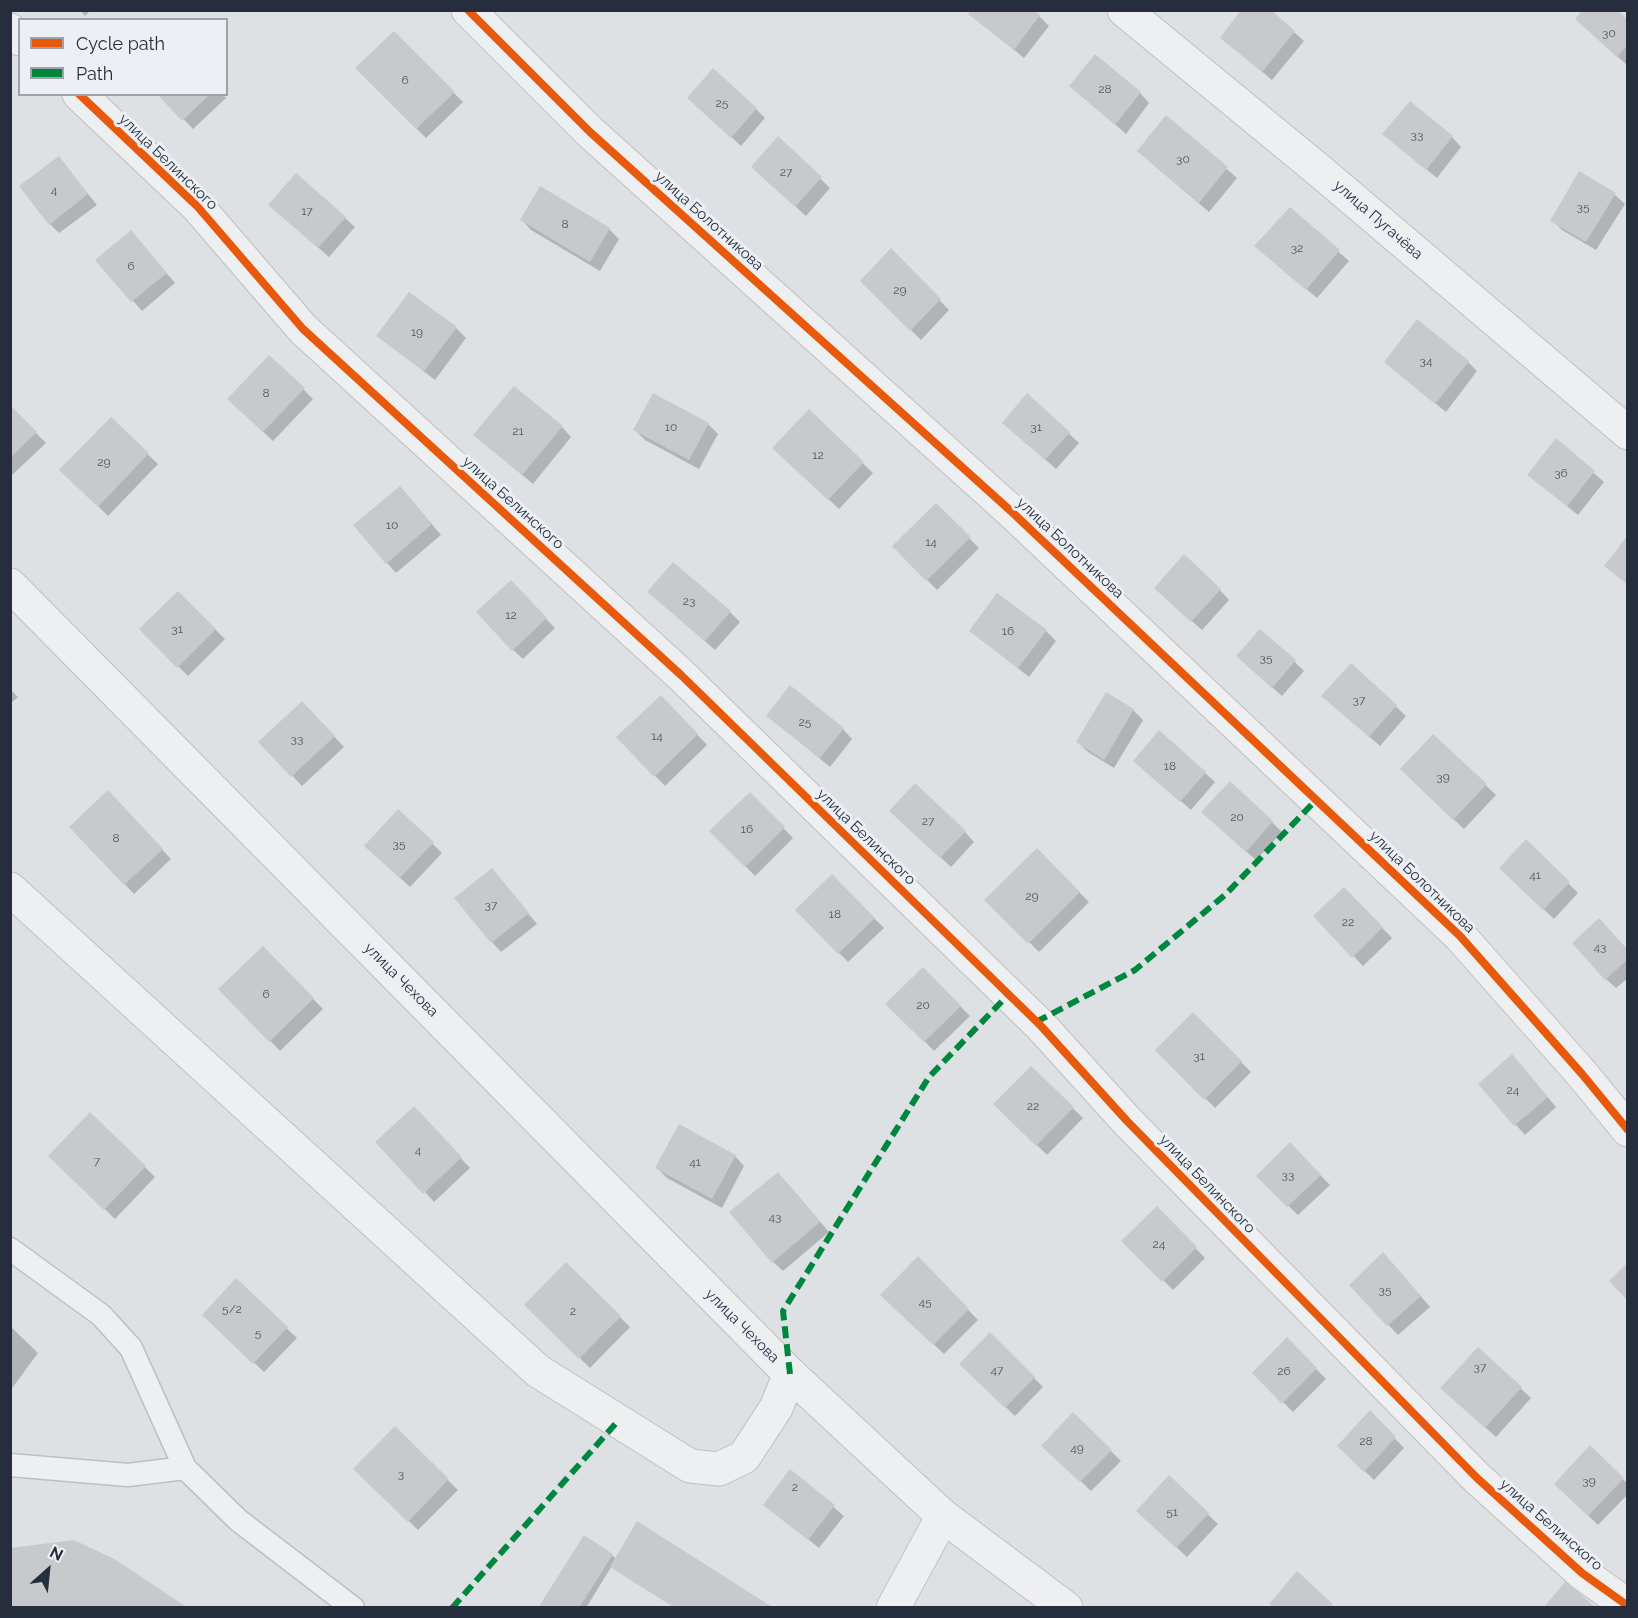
<!DOCTYPE html>
<meta charset="utf-8">
<style>
body{margin:0}
#map{position:relative;width:1638px;height:1618px;overflow:hidden;background:#dee1e4;font-family:Raleway,sans-serif}
canvas{display:block}
.frame{position:absolute;inset:0;border:12px solid #262e3d;pointer-events:none}
.legend{position:absolute;left:18px;top:18px;width:210px;height:78px;box-sizing:border-box;background:#eceff4;border:2px solid #9da2ab;margin:0;padding:8px 10px;list-style:none;font-size:18px;color:#262e3d}
.legend li{display:flex;align-items:center;gap:12px;height:30px}
.legend b{width:30px;border:2px solid #9da2ab}
.north{position:absolute;left:18px;top:1540px;width:60px;height:60px;-webkit-text-stroke:4px #eceff4;paint-order:stroke;rotate:27deg;font-size:16px;font-weight:700;line-height:24px;text-align:center;color:#262e3d}
.north::after{content:'';display:block;margin:auto;width:21px;height:27px;background:#262e3d;clip-path:polygon(50% 0,100% 100%,50% 72%,0 100%)}
</style>
<div id="map">
<canvas width="1638" height="1618"></canvas>
<div class="frame"></div>
<ul class="legend">
<li><b style="height:8px;background:#e8590c"></b>Cycle path</li>
<li><b style="height:8px;background:#00873e"></b>Path</li>
</ul>
<div class="north">N</div>
</div>
<script>
const ctx = document.querySelector('canvas').getContext('2d');
ctx.lineJoin = 'round';
function paint(path, color) { ctx.fillStyle = color; ctx.fill(path, 'evenodd'); }
const poly = rows => new Path2D(rows.map(r => 'M' + r).join(''));
function trace(path, color, width, dash) { ctx.strokeStyle = color; ctx.lineWidth = width; ctx.lineCap = dash ? 'butt' : 'round'; ctx.setLineDash(dash || []); ctx.stroke(path); }
function label(font, color, halo, rows, align = 'center') {
  ctx.font = font + ' Raleway,sans-serif'; ctx.lineWidth = 6; ctx.setLineDash([]); ctx.textBaseline = 'middle'; ctx.strokeStyle = halo; ctx.fillStyle = color; for (const [text, x, y, turn = 0] of rows) {
    ctx.save(); ctx.translate(x, y); ctx.rotate((+turn || 0) * Math.PI / 180); ctx.textAlign = isNaN(turn) ? turn : align; if (halo) ctx.strokeText(text, 0, 0); ctx.fillText(text, 0, 0); ctx.restore();
  }
}
paint(poly([
 [80,10,91,10,85,16],
 [970,14,1039,16,1049,26,1024,58],
 [1628,22,1628,66,1587,29],
 [1294,32,1304,41,1272,80,1222,38],
 [394,33,463,102,426,138,357,68],
 [1071,86,1140,93,1149,103,1126,134],
 [159,94,222,94,226,98,193,129],
 [699,107,756,109,765,118,741,146],
 [1166,117,1237,178,1209,212,1149,161],
 [1384,134,1452,137,1461,147,1437,178],
 [778,138,830,188,806,216,763,177],
 [59,158,97,205,59,233,50,224],
 [1615,195,1625,204,1596,250,1562,230,1552,220],
 [1290,209,1349,261,1317,298,1266,255],
 [280,214,345,218,355,227,329,257],
 [522,220,609,229,619,239,600,271,531,230],
 [140,242,175,283,142,311,97,260],
 [891,250,949,310,921,340,862,281],
 [456,328,466,338,435,380,378,336],
 [1468,362,1477,371,1446,412,1396,371],
 [303,389,313,399,273,441,239,409],
 [1027,395,1079,443,1056,469,1014,432],
 [10,407,46,443,10,477],
 [809,411,873,473,839,509,784,457],
 [111,419,158,464,108,516,62,470],
 [708,424,718,434,699,469,645,440,635,430],
 [562,427,571,437,533,484,475,435],
 [1556,440,1604,482,1578,515,1529,475],
 [409,497,441,535,396,573,387,563],
 [936,505,979,548,937,590,894,547],
 [510,582,555,628,523,659,513,650],
 [1220,590,1229,600,1202,630,1166,598],
 [178,593,225,639,188,676,141,629],
 [659,601,730,612,740,622,715,650],
 [971,631,1046,631,1056,641,1029,677],
 [1295,662,1304,671,1282,696,1248,666],
 [1351,665,1406,716,1380,746,1333,705],
 [10,689,18,697,10,704],
 [671,707,707,745,665,786,618,737],
 [1133,710,1143,720,1114,768,1088,752,1078,742],
 [312,713,344,747,302,786,260,742],
 [768,716,843,729,852,739,830,767],
 [1433,736,1496,795,1464,829,1411,779],
 [1145,770,1205,773,1215,782,1191,810],
 [750,794,793,838,755,876,711,831],
 [117,802,171,859,134,894,71,827],
 [901,821,965,832,974,842,951,867],
 [1213,822,1272,822,1282,832,1256,860],
 [1526,841,1578,893,1554,919,1501,868],
 [432,843,442,853,410,887,376,856],
 [1037,850,1089,902,1039,952,987,900],
 [492,870,537,924,501,952,492,942],
 [832,876,884,928,848,962,797,910],
 [1344,889,1392,938,1363,966,1315,916],
 [263,948,323,1009,280,1051,220,989],
 [1628,951,1628,978,1616,988,1606,979],
 [923,969,970,1016,934,1051,888,1004],
 [1193,1014,1251,1072,1215,1108,1157,1050],
 [1521,1066,1556,1107,1525,1135,1480,1084],
 [1031,1068,1083,1118,1047,1155,995,1104],
 [413,1108,470,1168,434,1202,425,1192],
 [90,1114,155,1177,115,1219,50,1156],
 [1290,1144,1330,1185,1298,1215,1258,1176],
 [735,1156,744,1166,722,1208,667,1178,657,1168],
 [788,1184,829,1232,783,1271,773,1262],
 [1157,1208,1205,1258,1173,1290,1124,1241],
 [918,1259,978,1320,944,1354,882,1295],
 [566,1264,630,1327,590,1368,526,1305],
 [1393,1264,1430,1307,1398,1335,1351,1285],
 [237,1281,297,1338,264,1372,204,1315],
 [10,1326,38,1353,10,1391],
 [990,1334,1043,1387,1015,1416,971,1374],
 [1287,1339,1326,1379,1293,1412,1254,1373],
 [1478,1349,1531,1398,1496,1437,1452,1398],
 [1370,1413,1404,1448,1374,1480,1339,1446],
 [1073,1414,1121,1461,1091,1491,1043,1445],
 [395,1428,458,1490,418,1530,355,1469],
 [1590,1448,1628,1484,1628,1494,1598,1525,1556,1484],
 [790,1471,844,1516,819,1548,765,1504],
 [1169,1477,1218,1524,1187,1557,1147,1520],
 [612,1555,616,1559,586,1608,540,1608]
]), '#0003');
paint(poly([
 [971,10,1035,10,1040,15,1014,50,968,14],
 [1241,10,1271,10,1295,31,1262,72,1220,38],
 [1582,10,1617,10,1628,20,1628,45,1617,57,1575,19],
 [394,31,455,92,416,129,355,68],
 [1095,54,1141,92,1115,125,1069,86],
 [713,68,757,108,731,138,687,98],
 [157,94,210,94,182,121],
 [1410,101,1453,136,1426,170,1382,134],
 [1166,115,1228,167,1199,203,1137,151],
 [778,136,822,177,795,207,751,167],
 [59,156,88,194,49,225,19,186],
 [1579,171,1616,193,1586,242,1550,221],
 [296,173,346,217,318,248,268,205],
 [540,186,610,228,590,262,520,220],
 [1290,207,1340,250,1306,290,1254,246],
 [131,230,167,273,131,302,95,260],
 [891,248,941,299,910,331,860,281],
 [409,292,457,327,424,371,376,336],
 [1417,319,1469,361,1435,404,1384,362],
 [269,355,305,388,263,432,227,399],
 [514,386,563,426,522,475,473,435],
 [653,393,709,423,689,460,633,430],
 [1027,393,1070,432,1045,460,1002,423],
 [10,405,37,432,10,458],
 [809,409,864,462,828,500,772,448],
 [111,417,149,453,98,507,59,470],
 [1556,438,1595,471,1567,506,1527,475],
 [400,486,432,524,386,564,353,525],
 [936,503,971,537,926,581,892,546],
 [1628,535,1628,585,1604,566],
 [1184,554,1221,589,1191,622,1154,588],
 [673,562,731,611,705,641,647,592],
 [511,580,547,618,512,651,476,612],
 [178,591,216,629,177,668,139,629],
 [997,593,1047,630,1018,668,969,631],
 [1260,629,1296,660,1272,688,1236,656],
 [1351,663,1397,705,1369,737,1321,696],
 [790,685,844,728,820,758,766,716],
 [1106,692,1134,709,1104,760,1076,742],
 [661,695,698,734,654,777,616,737],
 [302,701,335,736,291,777,258,742],
 [1159,730,1206,772,1180,802,1133,761],
 [1433,734,1487,784,1453,820,1400,769],
 [1230,781,1273,821,1246,852,1201,812],
 [915,783,966,831,940,858,889,811],
 [108,790,163,849,124,885,69,827],
 [750,792,785,827,745,867,709,831],
 [398,809,434,842,400,878,364,846],
 [1526,839,1570,882,1543,910,1499,868],
 [1037,848,1080,892,1028,944,984,900],
 [492,868,529,913,491,943,454,898],
 [832,874,875,918,838,954,795,910],
 [1344,887,1383,927,1352,958,1313,916],
 [1599,918,1628,950,1628,959,1605,980,1572,943],
 [263,946,314,998,269,1042,218,989],
 [923,967,961,1006,924,1042,885,1004],
 [1193,1012,1242,1061,1204,1100,1155,1050],
 [1512,1054,1548,1097,1514,1126,1478,1084],
 [1031,1066,1074,1107,1036,1146,993,1104],
 [414,1106,462,1157,423,1194,375,1142],
 [90,1112,146,1166,104,1210,48,1156],
 [679,1124,736,1155,712,1199,655,1168],
 [1290,1142,1321,1175,1287,1207,1256,1176],
 [778,1172,820,1222,772,1263,729,1212],
 [1157,1206,1197,1247,1162,1282,1121,1241],
 [1383,1252,1421,1296,1387,1326,1349,1285],
 [918,1256,969,1309,933,1345,880,1295],
 [566,1262,621,1316,579,1359,524,1305],
 [1628,1262,1628,1301,1609,1281],
 [236,1278,288,1327,253,1364,202,1315],
 [990,1332,1035,1377,1005,1408,959,1364],
 [1287,1337,1317,1368,1282,1404,1252,1373],
 [1478,1347,1522,1387,1485,1428,1440,1388],
 [1370,1410,1396,1437,1364,1472,1337,1446],
 [1073,1412,1112,1450,1080,1482,1041,1446],
 [395,1426,449,1479,408,1522,353,1469],
 [1590,1445,1624,1478,1588,1516,1554,1484],
 [790,1469,835,1505,808,1540,763,1505],
 [1169,1475,1209,1513,1176,1548,1136,1511],
 [637,1521,774,1608,675,1608,610,1567],
 [584,1535,613,1554,579,1608,538,1608],
 [74,1540,116,1560,188,1608,10,1608,10,1548],
 [1297,1571,1333,1604,1330,1608,1273,1608,1269,1604],
 [1566,1581,1596,1608,1543,1608]
]), '#c7c9cc');
const service = poly([
 [10,1249,101,1315,131,1348,185,1468,238,1520,353,1608],
 [10,1465,128,1475,185,1468]
]);
const minor = poly([
 [468,10,590,132,1013,513,1460,936,1582,1074,1628,1130],
 [1124,10,1321,172,1628,433],
 [10,30,20,39],
 [79,94,197,206,303,329,681,675,1041,1026,1127,1121,1477,1478,1582,1573,1628,1606],
 [10,889,538,1371,690,1466,719,1469,744,1457,776,1408,790,1374,943,1516,1066,1608],
 [893,1608,943,1516]
]);
const tertiary = poly([
 [10,585,790,1374]
]);
trace(service, '#bdbfc2', 25);
trace(minor, '#bdbfc2', 35);
trace(tertiary, '#bdbfc2', 35);
trace(service, '#eeeff1', 22);
trace(minor, '#eeeff1', 33);
trace(tertiary, '#eeeff1', 33);
trace(poly([
 [1036,1022,1135,970,1225,895,1316,800],
 [790,1374,783,1311,929,1077,1008,995],
 [452,1608,617,1422]
]), '#00873e', 6, [12, 6]);
trace(poly([
 [468,10,590,132,1013,513,1460,936,1582,1074,1628,1130],
 [79,94,197,206,303,329,681,675,1041,1026,1127,1121,1477,1478,1582,1573,1628,1606]
]), '#e8590c', 8);
label('12px', '#4f5662', null, [
 ["30",1609,33],
 ["6",405,80],
 ["28",1105,89],
 ["25",722,103],
 ["33",1417,135],
 ["30",1183,159],
 ["27",786,172],
 ["4",54,190],
 ["35",1583,207],
 ["17",307,211],
 ["8",565,224],
 ["32",1297,248],
 ["6",131,266],
 ["29",900,290],
 ["19",417,332],
 ["34",1426,361],
 ["8",266,393],
 ["10",671,427],
 ["31",1036,427],
 ["21",518,431],
 ["12",818,455],
 ["29",104,462],
 ["36",1561,473],
 ["10",392,525],
 ["14",931,542],
 ["23",689,601],
 ["12",511,615],
 ["31",177,629],
 ["16",1008,631],
 ["35",1266,658],
 ["37",1359,700],
 ["25",805,722],
 ["14",657,736],
 ["33",297,739],
 ["18",1170,766],
 ["39",1443,777],
 ["20",1237,817],
 ["27",928,821],
 ["16",747,829],
 ["8",116,838],
 ["35",399,844],
 ["41",1535,875],
 ["29",1032,896],
 ["37",491,905],
 ["18",835,914],
 ["22",1348,922],
 ["43",1600,947],
 ["6",266,994],
 ["20",923,1005],
 ["31",1199,1056],
 ["24",1513,1090],
 ["22",1033,1106],
 ["4",418,1150],
 ["7",97,1161],
 ["41",695,1162],
 ["33",1288,1175],
 ["43",775,1217],
 ["24",1159,1244],
 ["35",1385,1290],
 ["45",925,1302],
 ["5/2",232,1309],
 ["2",573,1311],
 ["5",258,1333],
 ["37",1480,1367],
 ["47",997,1370],
 ["26",1284,1371],
 ["28",1366,1441],
 ["49",1077,1448],
 ["3",401,1474],
 ["39",1589,1481],
 ["2",795,1487],
 ["51",1172,1512]
]);
label('15px', '#262e3d', '#eceff4', [
 ["улица Белинского",168,162,44],
 ["улица Пугачёва",1378,220,41],
 ["улица Болотникова",709,221,42],
 ["улица Белинского",513,503,42],
 ["улица Болотникова",1070,548,43],
 ["улица Белинского",866,837,44],
 ["улица Болотникова",1422,882,44],
 ["улица Чехова",401,980,45],
 ["улица Белинского",1207,1184,46],
 ["улица Чехова",742,1326,45],
 ["улица Белинского",1551,1525,41]
]);
</script>
